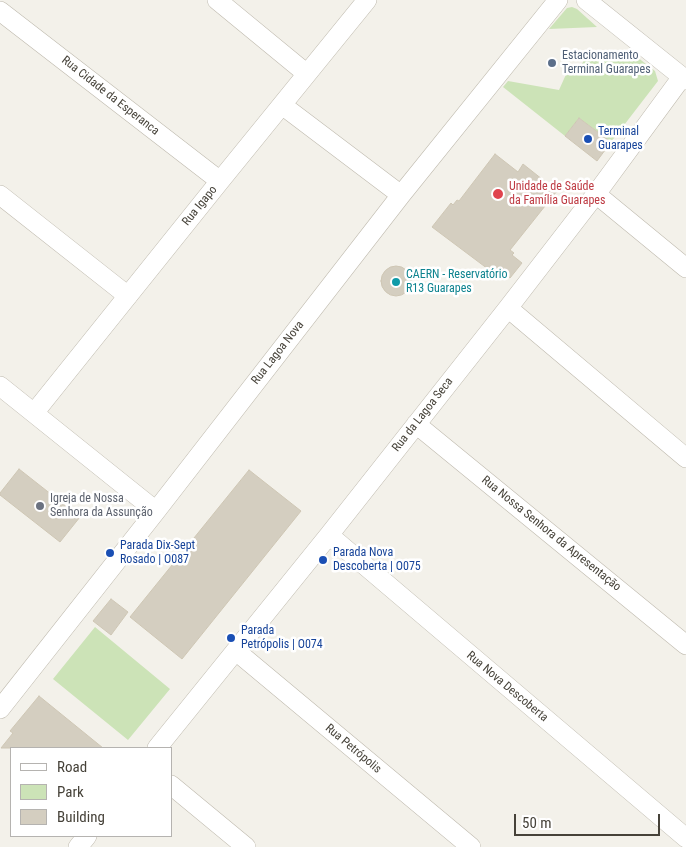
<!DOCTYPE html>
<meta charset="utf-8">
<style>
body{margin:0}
#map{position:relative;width:686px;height:847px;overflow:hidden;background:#f3f1ea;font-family:"Roboto Condensed",sans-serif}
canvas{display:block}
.legend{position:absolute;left:10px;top:747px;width:162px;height:90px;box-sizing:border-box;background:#fff;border:1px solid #b5b3b0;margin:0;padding:6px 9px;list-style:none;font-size:15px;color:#464239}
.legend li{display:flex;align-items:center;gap:10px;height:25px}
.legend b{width:25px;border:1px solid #b5b3b0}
.scale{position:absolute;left:514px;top:814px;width:146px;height:22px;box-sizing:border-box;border:2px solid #464239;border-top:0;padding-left:6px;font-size:15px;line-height:18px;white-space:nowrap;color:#464239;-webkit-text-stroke:4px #fff;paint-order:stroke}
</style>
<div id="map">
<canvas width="686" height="847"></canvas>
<ul class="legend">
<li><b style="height:6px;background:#fff"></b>Road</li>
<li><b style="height:14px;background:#cce3b7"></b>Park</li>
<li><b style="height:14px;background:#d4cec0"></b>Building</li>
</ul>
<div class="scale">50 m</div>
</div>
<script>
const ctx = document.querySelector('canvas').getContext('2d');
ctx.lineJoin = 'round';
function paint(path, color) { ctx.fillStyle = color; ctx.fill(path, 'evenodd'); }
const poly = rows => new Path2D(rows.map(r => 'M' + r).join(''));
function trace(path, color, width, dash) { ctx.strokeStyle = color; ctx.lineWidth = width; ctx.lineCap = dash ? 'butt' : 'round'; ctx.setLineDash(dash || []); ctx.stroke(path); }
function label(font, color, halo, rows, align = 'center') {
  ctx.font = font + ' "Roboto Condensed",sans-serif'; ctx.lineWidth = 5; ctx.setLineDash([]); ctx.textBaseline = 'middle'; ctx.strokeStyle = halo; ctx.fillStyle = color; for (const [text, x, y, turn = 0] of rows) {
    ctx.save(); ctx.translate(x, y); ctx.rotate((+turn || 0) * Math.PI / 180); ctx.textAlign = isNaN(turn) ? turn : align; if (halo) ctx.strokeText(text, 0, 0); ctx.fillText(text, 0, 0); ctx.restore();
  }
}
paint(poly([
 [572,7,577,9,597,27,549,29,567,8],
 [587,55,637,57,655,71,658,81,611,142,579,118,565,136,503,87,508,81,559,90,568,70,578,71],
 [95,627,170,689,128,740,53,679]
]), '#cce3b7');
const building = poly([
 [579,118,611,142,597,161,565,136,579,118],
 [495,154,518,172,523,164,557,191,510,250,514,253,512,255,522,263,510,278,499,270,496,275,432,227,451,203,453,205,457,200,459,201,495,154],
 '381 281a15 15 0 1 1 30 0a15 15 0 1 1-30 0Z',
 [19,469,80,517,60,542,0,495,0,493,19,469],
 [249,470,301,511,182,659,130,617,249,470],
 [111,599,128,612,111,635,93,621,111,599],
 [39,696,103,748,1,748,13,733,10,731,39,696]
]);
paint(building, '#d4cec0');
trace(building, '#cec6b4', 1);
const street = poly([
 [217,0,307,74],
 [586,0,686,80],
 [0,11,220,181],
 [282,105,401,195],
 [596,194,686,268],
 [0,195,128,296],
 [508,308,686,458],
 [0,386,156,511],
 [34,413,220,181,367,0],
 [416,424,686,645],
 [329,535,686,838],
 [236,651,471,847],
 [0,709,156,511,401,195,558,0],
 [157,748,329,535,508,308,596,194,682,77],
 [171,785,246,847],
 [78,847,87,836]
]);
trace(street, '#beb9ad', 20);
trace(street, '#fff', 19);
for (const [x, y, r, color] of [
 [552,63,5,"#5c6f8a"],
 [588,139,5,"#1a4fb4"],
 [498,194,6,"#e0444e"],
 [396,282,5,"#0f9aa8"],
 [40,506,5,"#6b7280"],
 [110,553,5,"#1a4fb4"],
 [323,560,5,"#1a4fb4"],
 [231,638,5,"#1a4fb4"]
]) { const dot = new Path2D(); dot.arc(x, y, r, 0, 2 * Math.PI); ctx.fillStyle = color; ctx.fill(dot); trace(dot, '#fff', 2); }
label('12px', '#4e5e75', '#fff', [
 ["Estacionamento",562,56],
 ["Terminal Guarapes",562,70]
], 'left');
label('12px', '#464239', '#fff', [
 ["Rua Cidade da Esperanca",110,96,38],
 ["Rua Igapo",200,206,-51],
 ["Rua Lagoa Nova",278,353,-52],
 ["Rua da Lagoa Seca",423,415,-52],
 ["Rua Nossa Senhora da Apresentação",551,534,39],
 ["Rua Nova Descoberta",507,687,40],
 ["Rua Petrópolis",353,749,40]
]);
label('12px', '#164399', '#fff', [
 ["Terminal",598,132],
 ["Guarapes",598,146],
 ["Parada Dix-Sept",120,546],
 ["Rosado | O087",120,560],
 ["Parada Nova",333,553],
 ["Descoberta | O075",333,567],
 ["Parada",241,631],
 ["Petrópolis | O074",241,645]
], 'left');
label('12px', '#be3a42', '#fff', [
 ["Unidade de Saúde",509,187],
 ["da Família Guarapes",509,201]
], 'left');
label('12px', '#0d838f', '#fff', [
 ["CAERN - Reservatório",406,275],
 ["R13 Guarapes",406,289]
], 'left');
label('12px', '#5b616d', '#fff', [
 ["Igreja de Nossa",50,499],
 ["Senhora da Assunção",50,513]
], 'left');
</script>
